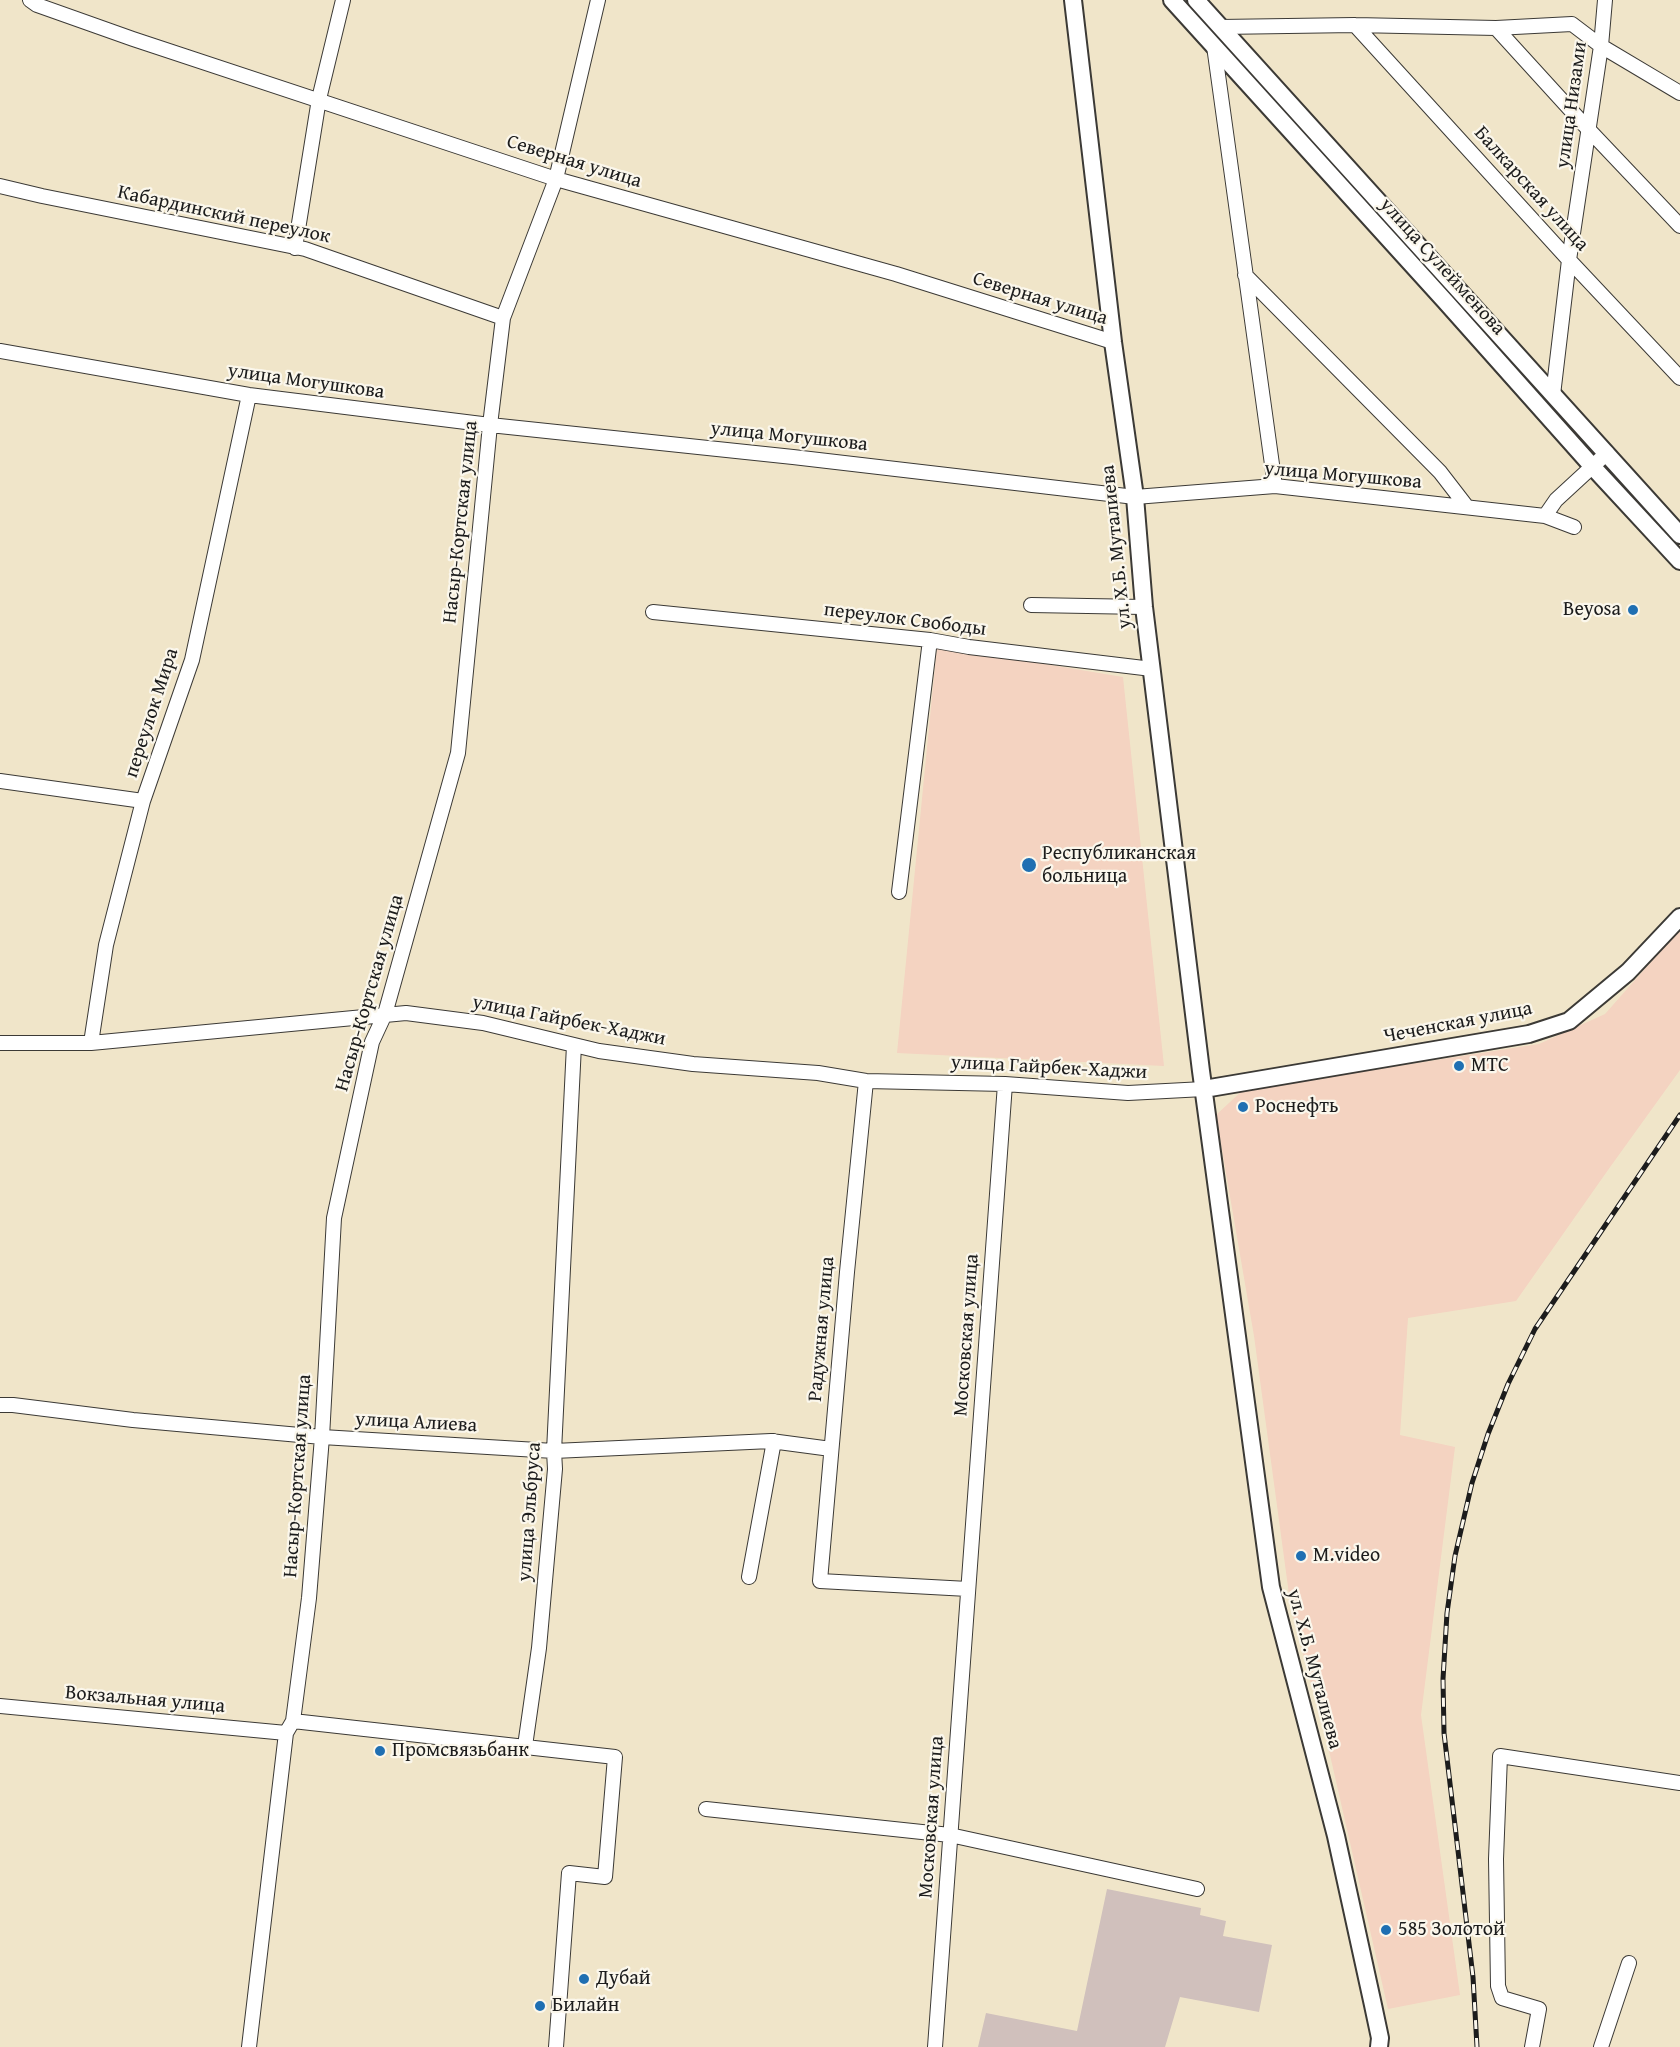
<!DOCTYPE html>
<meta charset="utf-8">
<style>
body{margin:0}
canvas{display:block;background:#f0e5c9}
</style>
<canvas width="1680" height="2047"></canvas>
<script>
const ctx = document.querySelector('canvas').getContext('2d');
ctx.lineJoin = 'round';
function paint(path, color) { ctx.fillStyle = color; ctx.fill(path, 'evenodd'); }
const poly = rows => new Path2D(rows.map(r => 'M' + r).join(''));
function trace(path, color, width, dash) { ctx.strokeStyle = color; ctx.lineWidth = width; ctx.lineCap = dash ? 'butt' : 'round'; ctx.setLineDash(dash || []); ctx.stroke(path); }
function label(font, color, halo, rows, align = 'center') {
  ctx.font = font + ' "Gentium Book Plus",serif'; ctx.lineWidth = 4.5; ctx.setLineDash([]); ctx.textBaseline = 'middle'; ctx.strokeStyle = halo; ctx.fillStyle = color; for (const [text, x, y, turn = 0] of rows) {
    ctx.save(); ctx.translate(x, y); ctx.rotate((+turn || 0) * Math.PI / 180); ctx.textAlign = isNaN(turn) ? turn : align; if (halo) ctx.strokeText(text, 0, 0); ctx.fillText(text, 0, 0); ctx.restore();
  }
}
paint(poly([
 [937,646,1123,677,1164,1066,897,1053],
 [1680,929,1680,1070,1608,1170,1516,1301,1408,1318,1400,1435,1455,1447,1421,1715,1460,1995,1388,2009,1330,1755,1291,1609,1254,1336,1216,1115,1243,1090,1539,1044,1605,1014]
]), '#f4d3c1');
paint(poly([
 [1107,1889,1201,1908,1200,1915,1226,1921,1223,1936,1272,1945,1259,2012,1180,1997,1165,2047,978,2047,986,2013,1077,2031]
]), '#d0c0bc');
const minor = poly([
 [30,0,37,5,133,39,556,179,896,274,1113,342],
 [1355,25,1569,260,1680,378],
 [1220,27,1355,25,1496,28,1572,24,1601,46,1680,93],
 [1496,28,1588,129,1680,226],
 [1214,46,1275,486],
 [0,186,42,196,305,249,503,318],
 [295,248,319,99,343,0],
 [1245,275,1440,472,1467,507],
 [0,351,249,395,490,425,793,457,1135,497,1275,486,1545,516,1574,527],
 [1553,395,1569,260,1601,46,1605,0],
 [1545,516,1556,500,1607,453],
 [1031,605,1144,607],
 [653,612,930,640,969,647,1152,669],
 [0,781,143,801],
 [899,892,930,640],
 [0,1043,91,1043,406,1013,483,1023,599,1051,693,1064,818,1073,866,1081,1005,1084,1128,1093,1204,1089],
 [91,1043,106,945,143,801,192,660,249,395],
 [866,1081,847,1272,820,1581,968,1589],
 [0,1405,13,1405,133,1420,322,1437,554,1451,771,1441,831,1449],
 [749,1577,774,1441],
 [0,1706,286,1733],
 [293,1721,615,1757,605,1877,569,1873,556,2047],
 [525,1746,539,1648,555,1469,554,1451,574,1045],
 [706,1809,950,1835,1197,1889],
 [249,2047,286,1733,293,1721,309,1598,322,1437,334,1218,372,1042,385,1014,458,753,490,425,503,318,556,179,598,0],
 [935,2047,1005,1084],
 [1532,2047,1539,2009,1502,1998,1498,1986,1496,1859,1500,1756,1680,1783],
 [1601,2047,1629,1963]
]);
const major = poly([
 [1073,0,1113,342,1135,497,1144,607,1201,1071,1271,1587,1336,1836,1373,2005,1380,2038,1379,2047],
 [1172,0,1445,301,1592,466,1680,561],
 [1196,0,1680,535],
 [1204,1089,1529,1034,1569,1021,1628,972,1680,917]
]);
trace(minor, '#3c3a36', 16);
trace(major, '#3c3a36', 20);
trace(minor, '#fff', 14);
trace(major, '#fff', 16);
const rail = poly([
 [1477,2047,1473,1977,1444,1733,1443,1679,1447,1613,1455,1556,1472,1483,1488,1434,1508,1384,1535,1329,1680,1115]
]);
trace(rail, '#1c1c1c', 5);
trace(rail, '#fbf7ec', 3, [9]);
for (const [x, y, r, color] of [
 [1633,610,6,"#1f6fb2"],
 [1029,865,8,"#1f6fb2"],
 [1459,1066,6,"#1f6fb2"],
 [1243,1107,6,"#1f6fb2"],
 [1301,1556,6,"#1f6fb2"],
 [380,1751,6,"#1f6fb2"],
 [1386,1930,6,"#1f6fb2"],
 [584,1979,6,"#1f6fb2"],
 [540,2006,6,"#1f6fb2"]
]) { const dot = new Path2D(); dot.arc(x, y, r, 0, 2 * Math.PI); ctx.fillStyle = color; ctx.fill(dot); trace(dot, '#fbf7ec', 2); }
label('20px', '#1c1c1c', '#fbf7ec', [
 ["улица Низами",1572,105,-82],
 ["Северная улица",574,162,17],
 ["Балкарская улица",1531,189,48],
 ["Кабардинский переулок",224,215,12],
 ["улица Сулейменова",1442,267,48],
 ["Северная улица",1040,299,17],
 ["улица Могушкова",306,382,8],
 ["улица Могушкова",789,437,6],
 ["улица Могушкова",1343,476,5],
 ["Насыр-Кортская улица",461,522,-84],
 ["ул. Х.Б. Муталиева",1117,547,-96],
 ["переулок Свободы",905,620,7],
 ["переулок Мира",152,713,-72],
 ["Насыр-Кортская улица",370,993,-74],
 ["улица Гайрбек-Хаджи",569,1021,11],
 ["Чеченская улица",1458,1023,-11],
 ["улица Гайрбек-Хаджи",1049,1068,3],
 ["Радужная улица",822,1329,-85],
 ["Московская улица",967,1335,-86],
 ["улица Алиева",416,1423,3],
 ["Насыр-Кортская улица",298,1476,-86],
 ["улица Эльбруса",530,1512,-86],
 ["ул. Х.Б. Муталиева",1314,1669,75],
 ["Вокзальная улица",145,1700,5],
 ["Московская улица",932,1817,-86]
]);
label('20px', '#1c1c1c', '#fbf7ec', [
 ["Beyosa",1621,610,"right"],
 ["Республиканская",1042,854],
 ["больница",1042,877],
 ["МТС",1471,1066],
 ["Роснефть",1255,1107],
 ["M.video",1313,1556],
 ["Промсвязьбанк",392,1751],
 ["585 Золотой",1398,1930],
 ["Дубай",596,1979],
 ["Билайн",552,2006]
], 'left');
</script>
